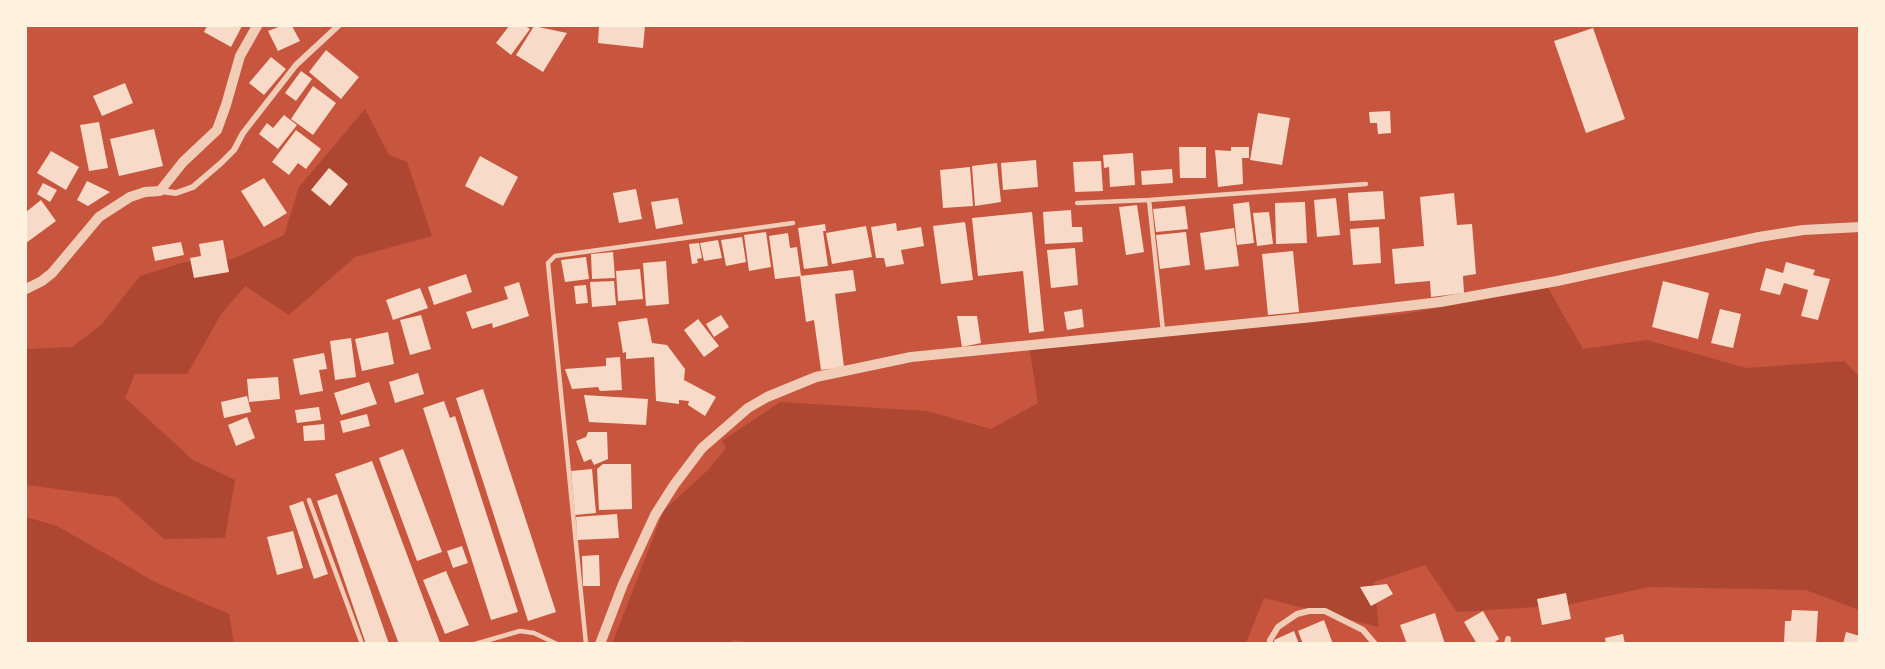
<!DOCTYPE html>
<style>
body{margin:0}
#map{position:relative;width:1885px;height:669px;overflow:hidden;background:#c8553d;font-family:Jost,sans-serif}
canvas{display:block}
.frame{position:absolute;inset:0;border:27px solid #fff3e0;pointer-events:none}
</style>
<div id="map">
<canvas width="1885" height="669"></canvas>
<div class="frame"></div>
</div>
<script>
const ctx = document.querySelector('canvas').getContext('2d');
ctx.lineJoin = 'round';
function paint(path, color) { ctx.fillStyle = color; ctx.fill(path, 'evenodd'); }
const poly = rows => new Path2D(rows.map(r => 'M' + r).join(''));
function trace(path, color, width, dash) { ctx.strokeStyle = color; ctx.lineWidth = width; ctx.lineCap = dash ? 'butt' : 'round'; ctx.setLineDash(dash || []); ctx.stroke(path); }
paint(poly([
 [365,109,389,155,407,162,432,236,355,257,289,315,245,286,222,313,187,374,135,374,125,398,193,460,235,480,225,538,164,539,117,497,26,485,26,349,72,347,102,324,140,276,185,262,233,259,284,235,299,187],
 [1548,288,1583,349,1647,340,1746,368,1844,361,1859,376,1859,610,1806,590,1649,587,1567,605,1457,612,1425,565,1374,582,1379,627,1264,598,1246,643,761,644,733,640,731,644,612,644,664,510,707,471,726,448,722,441,780,402,927,411,991,429,1038,403,1029,346,1404,314],
 [26,517,57,526,157,583,229,614,234,643,26,643]
]), '#ae4732');
paint(poly([
 [207,26,242,26,231,47,204,32],
 [281,26,292,26,300,41,278,51,268,31],
 [509,26,525,26,530,29,511,55,496,43],
 [534,26,567,33,543,72,516,55],
 [599,26,645,26,643,48,598,43],
 [1593,28,1625,119,1586,133,1554,41],
 [326,50,359,77,341,99,309,72],
 [271,57,286,69,264,95,249,83],
 [301,71,312,79,296,101,285,93],
 [125,83,133,103,102,116,93,96],
 [313,86,336,103,313,135,291,119],
 [1390,111,1391,133,1378,134,1377,123,1370,123,1369,112],
 [1258,113,1290,118,1282,165,1250,160],
 [284,115,297,125,278,149,259,134,267,123,273,128],
 [99,122,108,168,89,171,80,125],
 [154,129,163,166,119,176,110,139],
 [296,130,321,149,306,169,298,163,289,175,272,162],
 [1179,147,1206,147,1206,178,1180,178],
 [1231,147,1249,147,1249,158,1242,158,1243,184,1218,187,1215,150,1231,151],
 [51,151,79,167,66,190,37,173],
 [1133,153,1135,185,1110,187,1109,167,1104,168,1103,155],
 [480,156,518,177,503,206,465,186],
 [1036,160,1038,187,1003,190,1001,163],
 [1101,161,1103,191,1075,192,1073,162],
 [997,163,1001,202,975,206,972,166],
 [970,167,973,206,943,208,940,170],
 [329,168,348,184,330,206,311,190],
 [1172,169,1173,183,1142,185,1141,171],
 [264,178,287,213,264,227,241,191],
 [87,181,110,192,88,206,77,200],
 [43,183,57,190,50,202,37,194],
 [636,189,642,219,619,223,613,193],
 [1383,191,1385,219,1350,221,1348,193],
 [1454,193,1457,225,1472,224,1476,274,1463,276,1464,293,1431,297,1430,281,1395,284,1392,249,1424,246,1420,197],
 [678,198,683,224,656,229,651,202],
 [1336,198,1340,235,1317,237,1314,200],
 [41,200,56,221,26,243,26,212],
 [1249,202,1254,243,1237,245,1233,204],
 [1305,202,1307,243,1276,244,1275,203],
 [1137,205,1144,252,1126,255,1119,207],
 [1185,206,1188,229,1156,232,1153,209],
 [1071,210,1072,227,1082,227,1083,242,1045,244,1043,212],
 [1032,212,1044,331,1029,333,1023,271,978,276,972,218],
 [1269,212,1273,244,1257,246,1253,213],
 [965,222,973,280,941,284,933,226],
 [896,223,897,231,921,227,924,246,901,250,904,264,886,267,884,258,876,258,871,227],
 [825,224,826,231,823,231,828,266,804,269,798,228],
 [866,226,872,257,832,264,826,233],
 [1379,227,1381,263,1353,265,1350,229],
 [1234,228,1239,266,1205,270,1200,233],
 [766,232,771,267,749,271,744,235],
 [1186,232,1190,265,1160,269,1156,235],
 [788,233,790,248,797,247,801,276,775,279,769,236],
 [742,237,746,262,726,266,721,240],
 [223,240,229,272,194,278,190,258,201,256,199,244],
 [718,240,722,258,704,261,700,243],
 [181,242,184,255,155,261,152,247],
 [699,243,702,258,697,259,698,263,692,264,689,244],
 [1075,248,1078,285,1051,288,1047,250],
 [1293,251,1299,312,1268,315,1262,254],
 [613,252,615,278,592,279,591,254],
 [586,257,589,279,565,282,561,260],
 [666,261,669,304,646,306,643,263],
 [1786,262,1815,270,1813,275,1830,279,1818,320,1801,316,1808,290,1784,283,1780,295,1760,290,1766,268,1783,273],
 [640,269,643,299,618,301,616,271],
 [853,270,856,291,835,294,844,367,821,370,814,320,806,322,800,276],
 [466,274,472,292,434,305,428,287],
 [614,281,616,305,592,307,590,282],
 [1663,281,1709,293,1698,339,1652,327],
 [519,282,529,316,493,328,492,323,472,329,466,312,508,299,504,287],
 [586,285,588,303,576,304,574,286],
 [420,288,428,308,393,320,386,300],
 [1082,309,1084,327,1067,330,1064,312],
 [1720,309,1741,314,1733,348,1711,343],
 [421,315,431,349,410,355,400,320],
 [721,315,729,327,714,337,706,324],
 [957,316,977,316,981,343,962,347],
 [647,318,652,343,667,345,685,369,684,380,716,397,705,416,688,405,689,401,679,400,679,404,656,401,654,357,626,359,626,352,623,353,618,322],
 [698,319,719,346,704,357,684,330],
 [388,332,394,364,362,371,355,339],
 [351,338,356,377,335,380,330,341],
 [324,353,327,369,319,370,323,391,300,395,293,359],
 [620,357,622,390,600,391,598,387,572,389,565,369,606,366,606,358],
 [418,373,424,394,395,403,389,382],
 [278,377,280,399,249,402,247,379],
 [369,382,377,404,341,415,334,393],
 [483,389,556,612,528,621,456,398],
 [584,395,648,399,646,425,589,422],
 [247,396,251,412,224,418,221,402],
 [444,401,450,418,455,416,518,612,491,620,423,408],
 [319,407,321,420,297,423,295,410],
 [367,414,370,426,343,433,340,421],
 [247,417,255,438,236,446,228,425],
 [324,424,325,440,304,441,303,426],
 [588,432,607,432,608,459,594,465,591,459,584,462,576,441,586,437],
 [403,449,442,552,417,561,379,458],
 [372,461,440,643,439,644,399,644,335,474],
 [603,464,631,464,632,509,599,510,597,469],
 [592,469,596,513,575,515,571,471],
 [337,494,389,644,366,644,317,501],
 [303,501,328,574,314,579,289,506],
 [617,514,619,538,577,540,576,517],
 [293,531,303,568,277,575,267,537],
 [462,546,468,563,453,568,447,551],
 [599,555,600,586,583,586,582,556],
 [446,571,469,625,445,634,423,580],
 [1387,584,1393,594,1371,606,1360,587],
 [1566,593,1571,619,1542,625,1537,599],
 [1792,610,1818,611,1816,644,1784,644,1785,621,1791,621],
 [1483,611,1499,639,1492,644,1477,644,1464,622],
 [1435,613,1445,644,1407,644,1400,625],
 [1324,620,1333,644,1303,644,1298,631],
 [1294,631,1299,644,1275,644,1274,640],
 [1846,632,1860,636,1860,644,1843,644],
 [1623,634,1625,644,1606,644,1605,638]
]), '#f7dbc8');
trace(poly([
 [1077,203,1149,200],
 [1163,331,1149,200,1366,184],
 [309,500,362,644],
 [475,644,520,631,534,633,557,644],
 [586,644,548,263,555,256,793,223]
]), '#f1ccb7', 4.5);
trace(poly([
 [160,191,176,193,193,187,221,163,234,150,243,133,296,65,338,26],
 [1270,644,1270,640,1278,627,1297,614,1309,611,1325,611,1363,630,1375,644],
 [1507,644,1508,639]
]), '#f1ccb7', 6);
trace(poly([
 [26,289,42,281,52,273,99,217,130,197,145,192,160,191,183,162,217,130,226,105,240,56,257,26],
 [600,644,623,584,655,515,674,485,702,448,748,408,767,397,816,377,911,357,1313,317,1440,302,1557,281,1759,237,1803,230,1860,227]
]), '#f1ccb7', 10);
</script>
